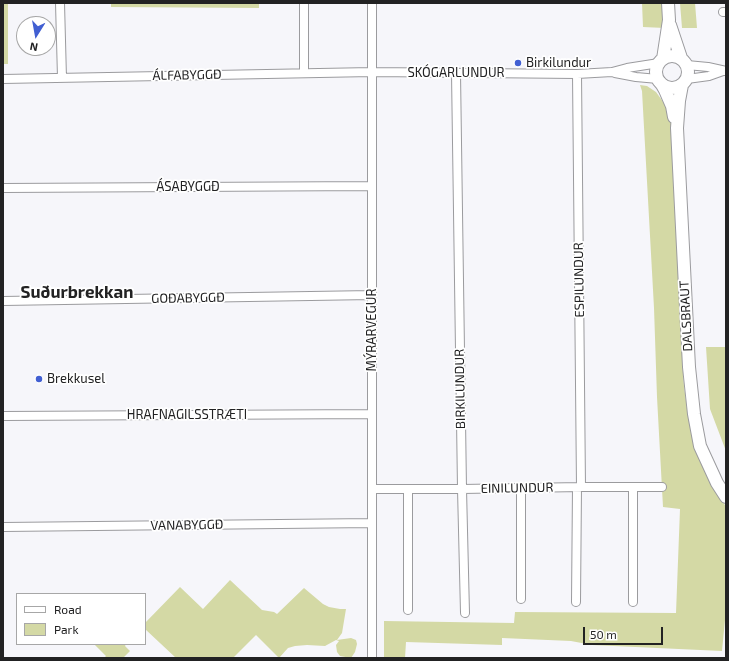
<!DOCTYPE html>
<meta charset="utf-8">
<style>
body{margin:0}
#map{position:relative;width:729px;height:661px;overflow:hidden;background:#f6f6fa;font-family:"Exo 2",sans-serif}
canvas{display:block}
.frame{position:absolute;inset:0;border:4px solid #222223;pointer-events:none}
.legend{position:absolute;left:16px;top:593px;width:130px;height:52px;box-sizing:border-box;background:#fff;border:1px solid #a7a7a7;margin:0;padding:5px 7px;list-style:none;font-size:12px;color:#222223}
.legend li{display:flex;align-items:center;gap:8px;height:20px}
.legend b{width:20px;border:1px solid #a7a7a7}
.north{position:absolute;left:16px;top:16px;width:40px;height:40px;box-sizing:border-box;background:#fff;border:1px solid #a7a7a7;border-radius:50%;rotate:191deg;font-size:11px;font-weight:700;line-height:16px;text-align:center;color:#222223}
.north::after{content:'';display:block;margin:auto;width:14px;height:18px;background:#415fd2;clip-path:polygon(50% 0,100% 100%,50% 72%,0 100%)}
.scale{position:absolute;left:583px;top:627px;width:80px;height:18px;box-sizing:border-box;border:2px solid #222223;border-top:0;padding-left:5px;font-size:12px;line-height:14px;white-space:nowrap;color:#222223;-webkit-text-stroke:3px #fff;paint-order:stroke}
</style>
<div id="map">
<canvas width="729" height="661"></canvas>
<div class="frame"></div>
<ul class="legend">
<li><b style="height:5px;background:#fff"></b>Road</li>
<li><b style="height:11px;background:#d4d9a5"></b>Park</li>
</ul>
<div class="north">N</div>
<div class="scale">50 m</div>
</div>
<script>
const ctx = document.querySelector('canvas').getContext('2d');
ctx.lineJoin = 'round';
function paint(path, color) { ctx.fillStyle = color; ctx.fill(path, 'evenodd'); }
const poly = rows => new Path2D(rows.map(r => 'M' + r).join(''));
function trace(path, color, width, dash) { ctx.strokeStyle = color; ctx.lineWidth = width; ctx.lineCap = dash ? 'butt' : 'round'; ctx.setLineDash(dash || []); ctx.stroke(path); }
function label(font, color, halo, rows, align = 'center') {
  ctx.font = font + ' "Exo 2",sans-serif'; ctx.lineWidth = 3.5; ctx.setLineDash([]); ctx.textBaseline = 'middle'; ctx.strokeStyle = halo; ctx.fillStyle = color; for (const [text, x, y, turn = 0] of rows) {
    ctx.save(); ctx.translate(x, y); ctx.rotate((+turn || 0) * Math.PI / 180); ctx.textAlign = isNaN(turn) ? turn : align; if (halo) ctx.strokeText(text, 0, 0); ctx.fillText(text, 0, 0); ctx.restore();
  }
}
paint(poly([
 [3,3,8,3,8,64,3,64],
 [111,3,259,3,259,8,111,7],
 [642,3,664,3,665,28,643,27],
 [680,3,695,3,697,28,682,28],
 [640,85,647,86,656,92,664,103,670,116,672,130,684,334,682,358,684,386,688,416,694,446,708,476,726,507,726,610,722,651,592,645,571,641,502,638,502,645,406,642,405,658,384,658,384,621,514,623,515,612,676,613,680,509,663,507,657,397,654,308,642,91],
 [706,347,726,347,726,451,710,409],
 [230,580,262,610,274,612,277,614,304,588,323,604,329,607,340,609,346,609,342,633,337,640,351,638,356,640,357,644,355,652,351,658,340,656,337,652,336,645,339,641,336,640,325,646,307,645,295,646,288,648,279,658,256,635,233,658,176,658,145,629,145,623,180,587,203,609],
 [94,644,126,644,125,646,130,651,123,658,104,658,106,656]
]), '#d4d9a5');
const street = poly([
 [60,3,62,78],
 [304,3,304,73],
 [372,3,372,658],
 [723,12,726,12],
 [687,65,708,67,726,71],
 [456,73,462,489,465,613],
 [615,73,636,77,658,79],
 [577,74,581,487],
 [3,79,372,72,577,74,612,72,627,68,659,63],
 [687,79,709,76,723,71],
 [3,188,372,186],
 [3,301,372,295],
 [3,416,372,414],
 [633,487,633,602],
 [372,489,462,489,581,487,662,487],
 [3,527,372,523],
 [521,599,521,488],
 [576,602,577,487],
 [408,610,408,489]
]);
const secondary = poly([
 [670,25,681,58],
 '656 72a16 16 0 1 1 32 0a16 16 0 1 1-32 0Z',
 [663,59,669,20,668,3],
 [661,83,665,90,672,106,674,117],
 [682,85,679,101,677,128,689,367,694,414,700,446,717,483,726,497]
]);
trace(street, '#9b9b9e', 10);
trace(secondary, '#9b9b9e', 14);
trace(street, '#fff', 8);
trace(secondary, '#fff', 12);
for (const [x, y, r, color] of [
 [518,63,4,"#415fd2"],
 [39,379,4,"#415fd2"]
]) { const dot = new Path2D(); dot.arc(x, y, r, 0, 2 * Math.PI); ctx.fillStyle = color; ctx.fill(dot); trace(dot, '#fff', 1.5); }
label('13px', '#222223', '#fff', [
 ["Birkilundur",526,63],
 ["Brekkusel",47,379]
], 'left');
label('13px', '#222223', '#fff', [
 ["SKÓGARLUNDUR",456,73],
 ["ÁLFABYGGÐ",187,75,-1],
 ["ÁSABYGGÐ",188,187],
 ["ESPILUNDUR",579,280,-91],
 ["GOÐABYGGÐ",188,298,-1],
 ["DALSBRAUT",686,316,-93],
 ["MÝRARVEGUR",372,330,-90],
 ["BIRKILUNDUR",460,389,-91],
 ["HRAFNAGILSSTRÆTI",187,415],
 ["EINILUNDUR",517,488,-1],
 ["VANABYGGÐ",187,525,-1]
]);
label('bold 17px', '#222223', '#fff', [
 ["Suðurbrekkan",77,292]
]);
</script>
